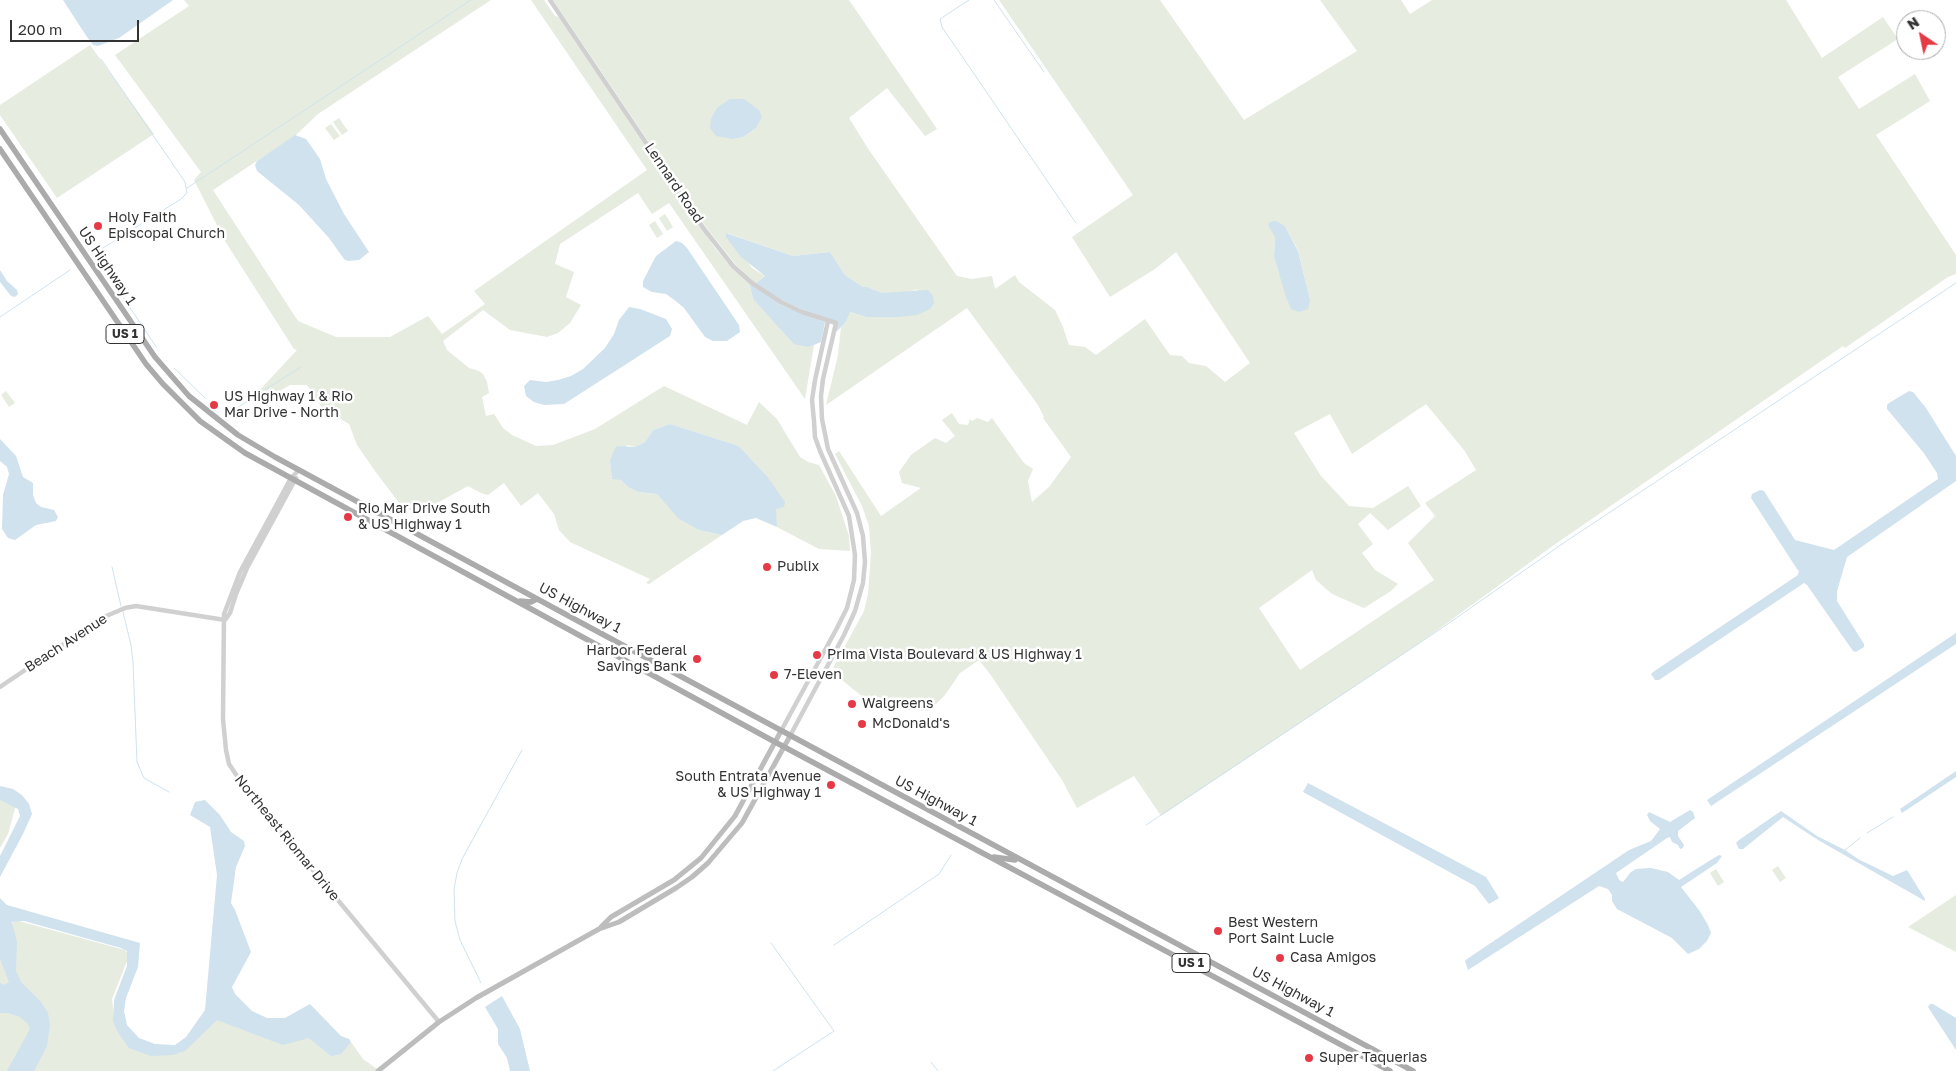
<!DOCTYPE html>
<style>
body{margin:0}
#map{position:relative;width:1956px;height:1071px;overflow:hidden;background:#fff;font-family:"Golos Text",sans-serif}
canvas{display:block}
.north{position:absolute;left:1896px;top:10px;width:50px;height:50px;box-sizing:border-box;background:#fff;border:1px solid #adadad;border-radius:50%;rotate:326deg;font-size:14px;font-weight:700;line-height:20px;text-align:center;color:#333}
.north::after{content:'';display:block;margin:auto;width:18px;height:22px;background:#e63946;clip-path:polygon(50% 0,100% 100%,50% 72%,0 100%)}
.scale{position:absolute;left:10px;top:20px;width:129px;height:22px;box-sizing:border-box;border:2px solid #333;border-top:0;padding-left:6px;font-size:15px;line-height:18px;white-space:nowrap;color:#333;-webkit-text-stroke:4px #fff;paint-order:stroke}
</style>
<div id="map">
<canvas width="1956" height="1071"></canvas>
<div class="north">N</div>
<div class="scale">200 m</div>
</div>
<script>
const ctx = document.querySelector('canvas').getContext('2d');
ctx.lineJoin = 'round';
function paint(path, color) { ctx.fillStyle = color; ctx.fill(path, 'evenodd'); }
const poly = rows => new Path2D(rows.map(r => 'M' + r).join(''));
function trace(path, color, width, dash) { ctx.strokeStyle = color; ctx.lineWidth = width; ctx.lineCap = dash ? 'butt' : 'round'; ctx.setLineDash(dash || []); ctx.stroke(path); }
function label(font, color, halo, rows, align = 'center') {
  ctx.font = font + ' "Golos Text",sans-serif'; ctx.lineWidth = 5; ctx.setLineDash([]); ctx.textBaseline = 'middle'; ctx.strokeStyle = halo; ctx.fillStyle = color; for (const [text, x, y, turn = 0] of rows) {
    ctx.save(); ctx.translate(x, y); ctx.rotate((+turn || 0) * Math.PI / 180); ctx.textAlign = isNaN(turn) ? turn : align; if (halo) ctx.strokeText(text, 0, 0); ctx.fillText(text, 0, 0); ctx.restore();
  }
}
paint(poly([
 [184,0,491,0,318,114,296,135,213,190,298,321,336,337,390,337,428,316,442,334,485,304,474,291,647,170,531,0,544,0,555,16,559,17,715,248,732,268,752,285,750,287,753,299,772,319,809,347,814,345,805,399,669,203,652,214,638,193,560,244,555,264,574,272,566,297,581,305,570,323,558,333,547,337,510,330,483,310,443,341,447,350,469,368,479,371,483,374,487,382,489,393,482,397,486,416,494,414,503,428,512,435,536,446,553,445,595,429,664,386,747,425,759,402,777,419,800,457,808,462,819,465,836,496,849,536,850,551,819,549,777,527,775,515,776,509,766,475,739,446,670,424,653,430,645,442,635,447,628,445,610,461,612,478,621,480,628,487,638,492,657,494,670,508,699,530,722,535,649,584,646,583,650,579,570,542,559,530,554,514,538,493,521,506,504,483,488,495,481,493,468,486,417,514,400,504,375,471,357,445,349,424,322,408,307,385,290,385,257,404,255,395,297,350,294,349,225,241,194,180,201,172,115,55,189,6],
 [553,0,849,0,937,129,925,136,887,88,849,118,869,150,957,276,972,279,992,276,995,289,1015,275,1019,282,1055,310,1063,327,1069,345,1085,347,1096,355,1145,319,1170,355,1182,356,1189,363,1206,366,1225,382,1250,363,1176,252,1155,269,1110,297,1072,237,1133,195,999,0,1160,0,1244,120,1357,51,1320,0,1401,0,1410,14,1432,0,1786,0,1822,58,1883,17,1898,39,1838,77,1859,109,1915,74,1930,101,1876,135,1956,255,1956,274,1948,277,1845,348,1843,346,1551,547,1417,645,1161,816,1134,776,1077,808,1062,780,990,674,979,660,960,673,945,695,929,711,900,709,869,702,842,680,843,672,839,668,833,668,864,611,868,594,871,553,869,526,862,506,835,454,839,451,881,516,921,488,902,483,899,472,911,455,935,438,946,443,955,436,942,420,952,413,959,424,968,425,970,419,972,421,977,418,988,422,992,418,1024,463,1033,469,1028,481,1032,502,1049,487,1071,457,1043,418,1044,417,1038,405,967,308,826,405,838,355,841,327,845,323,849,312,866,317,919,289,905,293,882,293,867,287,863,287,845,275,830,252,793,256,727,233,752,268,765,276,756,283,753,281,735,264,706,227],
 [751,105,759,110,756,128,743,137,733,139],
 [1285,226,1298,250,1310,300,1279,274,1274,257,1275,237],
 [1426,404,1464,450,1476,470,1425,503,1435,516,1408,543,1434,580,1300,670,1259,608,1312,570,1316,580,1332,594,1364,608,1391,591,1398,584,1375,570,1362,553,1373,544,1358,524,1370,513,1388,530,1421,506,1408,486,1373,508,1349,506,1321,476,1294,433,1330,414,1352,454],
 [90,45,154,134,57,198,0,115,0,105],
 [339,118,348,131,342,135,333,122],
 [331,124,340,136,334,140,325,128],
 [665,214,673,227,667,231,659,218],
 [655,221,663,234,657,238,649,225],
 [6,391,15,403,9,407,1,395],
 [0,794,17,801,8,834,0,848],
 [1778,866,1786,878,1780,882,1772,870],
 [1716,869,1724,882,1718,886,1710,873],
 [1956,895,1956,952,1908,927],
 [15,920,125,950,129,956,112,999,115,1025,154,1054,180,1053,217,1018,307,1035,334,1054,351,1042,363,1059,380,1071,0,1071,0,926,8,929]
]), '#e6ecdf');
paint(poly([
 [63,0,173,0,119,38,98,46,93,45,85,34],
 [730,99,744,99,759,110,762,117,756,128,743,137,733,139,716,136,710,128,711,119,717,108],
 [295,135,306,139,320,159,326,179,344,214,369,252,359,260,348,261,344,259,329,238,299,205,257,171,255,165,257,161],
 [1276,221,1285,226,1298,251,1310,300,1308,309,1299,312,1291,309,1286,297,1274,257,1275,237,1268,225,1270,222],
 [726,233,793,256,830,252,845,275,863,287,867,287,882,293,928,290,933,296,934,303,930,309,917,315,897,317,866,317,850,312,845,323,835,333,838,322,803,310,782,300,756,283,765,276,741,257,726,237],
 [676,241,682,243,687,248,739,325,740,332,727,341,713,341,705,337,684,308,677,302,666,294,652,292,643,287,643,281,656,256],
 [0,270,7,281,17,290,18,294,15,297,11,296,0,282],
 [752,285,780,304,802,314,825,322,821,342,809,347,794,344,753,299,750,286],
 [629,307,640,309,666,319,672,329,670,336,564,404,544,405,534,402,526,396,524,386,530,380,546,382,558,380,571,376,583,369,605,348,614,334,619,320],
 [1909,391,1913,392,1926,408,1956,456,1956,481,1847,557,1837,591,1837,601,1864,644,1864,647,1856,652,1853,651,1807,585,1804,583,1659,680,1655,680,1651,674,1653,672,1798,575,1799,571,1797,569,1751,498,1752,494,1760,490,1764,491,1795,540,1834,550,1938,479,1937,473,1923,452,1887,409,1887,405,1889,403],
 [670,424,739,446,766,475,785,502,784,507,776,509,777,527,756,518,743,521,722,535,699,530,678,518,657,494,638,492,628,487,621,480,612,479,610,461,614,450,617,446,635,447,645,442,653,430],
 [0,439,16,456,23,477,33,483,33,495,36,503,41,507,54,510,58,517,56,521,36,525,15,540,8,538,2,529,3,495,9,474,7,467,0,461],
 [1956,633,1956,644,1711,806,1707,800],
 [1956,771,1956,777,1902,813,1900,809],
 [1308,783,1486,877,1499,898,1489,904,1475,886,1303,792],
 [0,786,13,789,22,795,29,804,32,814,23,834,0,877,0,856,20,816,18,809,0,800],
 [205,800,220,815,231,832,244,841,245,846,236,867,231,903,235,910,251,952,232,987,235,994,252,1011,267,1018,285,1018,310,1004,341,1036,349,1039,351,1042,341,1054,331,1056,309,1038,283,1045,217,1020,185,1051,173,1055,151,1056,129,1048,117,1031,113,1021,114,1000,127,966,127,951,121,948,24,921,12,922,17,942,16,971,21,982,41,1002,48,1013,50,1025,47,1046,34,1071,7,1071,30,1029,28,1024,20,1017,8,1013,0,1013,0,983,5,985,9,982,0,959,0,898,7,905,140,943,138,967,126,998,124,1011,127,1025,139,1038,155,1044,175,1045,186,1037,205,1010,217,875,210,827,190,815,195,802],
 [1690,810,1693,812,1695,818,1678,831,1678,836,1684,845,1683,848,1680,849,1678,845,1672,842,1670,837,1667,838,1616,873,1619,880,1623,882,1631,872,1636,869,1651,868,1668,872,1679,880,1709,861,1719,855,1722,856,1717,863,1681,887,1699,910,1708,925,1711,933,1707,941,1699,949,1688,954,1672,938,1617,909,1612,901,1612,895,1608,889,1599,886,1468,970,1465,961,1467,959,1629,850,1651,841,1660,829,1650,821,1647,815,1649,812,1670,822],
 [1781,811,1817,836,1845,850,1858,859,1893,876,1907,870,1925,899,1925,901,1818,840,1783,817,1743,849,1739,849,1736,843,1739,840],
 [502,996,520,1029,530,1071,510,1071,507,1058,498,1044,498,1029,485,1007],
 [1930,1004,1933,1004,1956,1018,1956,1050,1928,1007]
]), '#cfe2ee');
trace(poly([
 [969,0,940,19,942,27,1076,223],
 [994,0,1044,72],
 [187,188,471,0],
 [95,253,181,199,187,193,185,182,101,59],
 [110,278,157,348],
 [0,317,70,270],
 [174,368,205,398],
 [230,415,235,409,301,367],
 [112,567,121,606],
 [123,612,131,645,133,662,137,762,144,778,169,792],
 [1146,825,1439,630,1565,542,1956,283],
 [1867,833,1893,817],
 [1845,850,1860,838],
 [771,943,834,1031,773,1071],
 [834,945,939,874,951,855],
 [481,983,460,940,455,921,454,889,457,873,462,859,522,750],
 [931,1062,938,1071]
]), '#cfe2ee', 1);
trace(poly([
 [550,0,704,229,733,266,752,283,781,302,802,312,836,323,823,379,821,396,822,419,828,449,857,513,863,536,865,562,863,583,855,611,844,635,790,736],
 [299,470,291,478,240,572,224,614,223,719,226,750,229,764,245,788,439,1022],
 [225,620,230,613,236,594,247,568,296,478],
 [0,687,104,617,125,608,136,606,225,620],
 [781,731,837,628,847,608,854,580,855,555,849,516,820,451,815,437,814,421,812,400,815,380,828,321]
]), '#d0d0d0', 4.5);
trace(poly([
 [601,927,611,917,674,880,701,858,735,816,781,731],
 [378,1071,439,1022,476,998,599,929,619,922,676,888,692,877,708,863,742,823,790,736]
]), '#bdbdbd', 5);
trace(poly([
 [0,129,155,357,189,396,238,435,275,457,578,621,1413,1071],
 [0,149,146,364,163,384,200,421,245,453,775,742,1390,1071],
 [520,601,531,602,537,599],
 [994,857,1015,860]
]), '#ababab', 5.5);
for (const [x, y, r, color] of [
 [98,226,5,"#e63946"],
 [214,405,5,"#e63946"],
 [348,517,5,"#e63946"],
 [767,567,5,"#e63946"],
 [817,655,5,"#e63946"],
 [697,659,5,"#e63946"],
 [774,675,5,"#e63946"],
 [852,704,5,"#e63946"],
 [862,724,5,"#e63946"],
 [831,785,5,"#e63946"],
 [1218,931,5,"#e63946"],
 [1280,958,5,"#e63946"],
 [1309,1058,5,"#e63946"]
]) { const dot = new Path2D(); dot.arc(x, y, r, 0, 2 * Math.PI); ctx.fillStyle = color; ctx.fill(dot); trace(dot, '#fff', 2); }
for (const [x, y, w] of [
 [125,334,38],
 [1191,963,38]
]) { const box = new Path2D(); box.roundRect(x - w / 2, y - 9.5, w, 19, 4); ctx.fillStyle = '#fff'; ctx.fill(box); trace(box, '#333', 1); }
label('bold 12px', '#333', null, [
 ["US 1",125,334],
 ["US 1",1191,963]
]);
label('14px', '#333', '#fff', [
 ["Lennard Road",674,183,56],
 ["US Highway 1",107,266,56],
 ["US Highway 1",580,608,28],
 ["Beach Avenue",66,643,-33],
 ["US Highway 1",936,801,28],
 ["Northeast Riomar Drive",287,838,51],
 ["US Highway 1",1293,992,28]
]);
label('14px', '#333', '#fff', [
 ["Holy Faith",108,218],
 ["Episcopal Church",108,234],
 ["US Highway 1 & Rio",224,397],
 ["Mar Drive - North",224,413],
 ["Rio Mar Drive South",358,509],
 ["& US Highway 1",358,525],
 ["Publix",777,567],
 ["Harbor Federal",687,651,"right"],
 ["Savings Bank",687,667,"right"],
 ["Prima Vista Boulevard & US Highway 1",827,655],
 ["7-Eleven",784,675],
 ["Walgreens",862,704],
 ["McDonald's",872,724],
 ["South Entrata Avenue",821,777,"right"],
 ["& US Highway 1",821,793,"right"],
 ["Best Western",1228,923],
 ["Port Saint Lucie",1228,939],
 ["Casa Amigos",1290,958],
 ["Super Taquerias",1319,1058]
], 'left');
</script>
